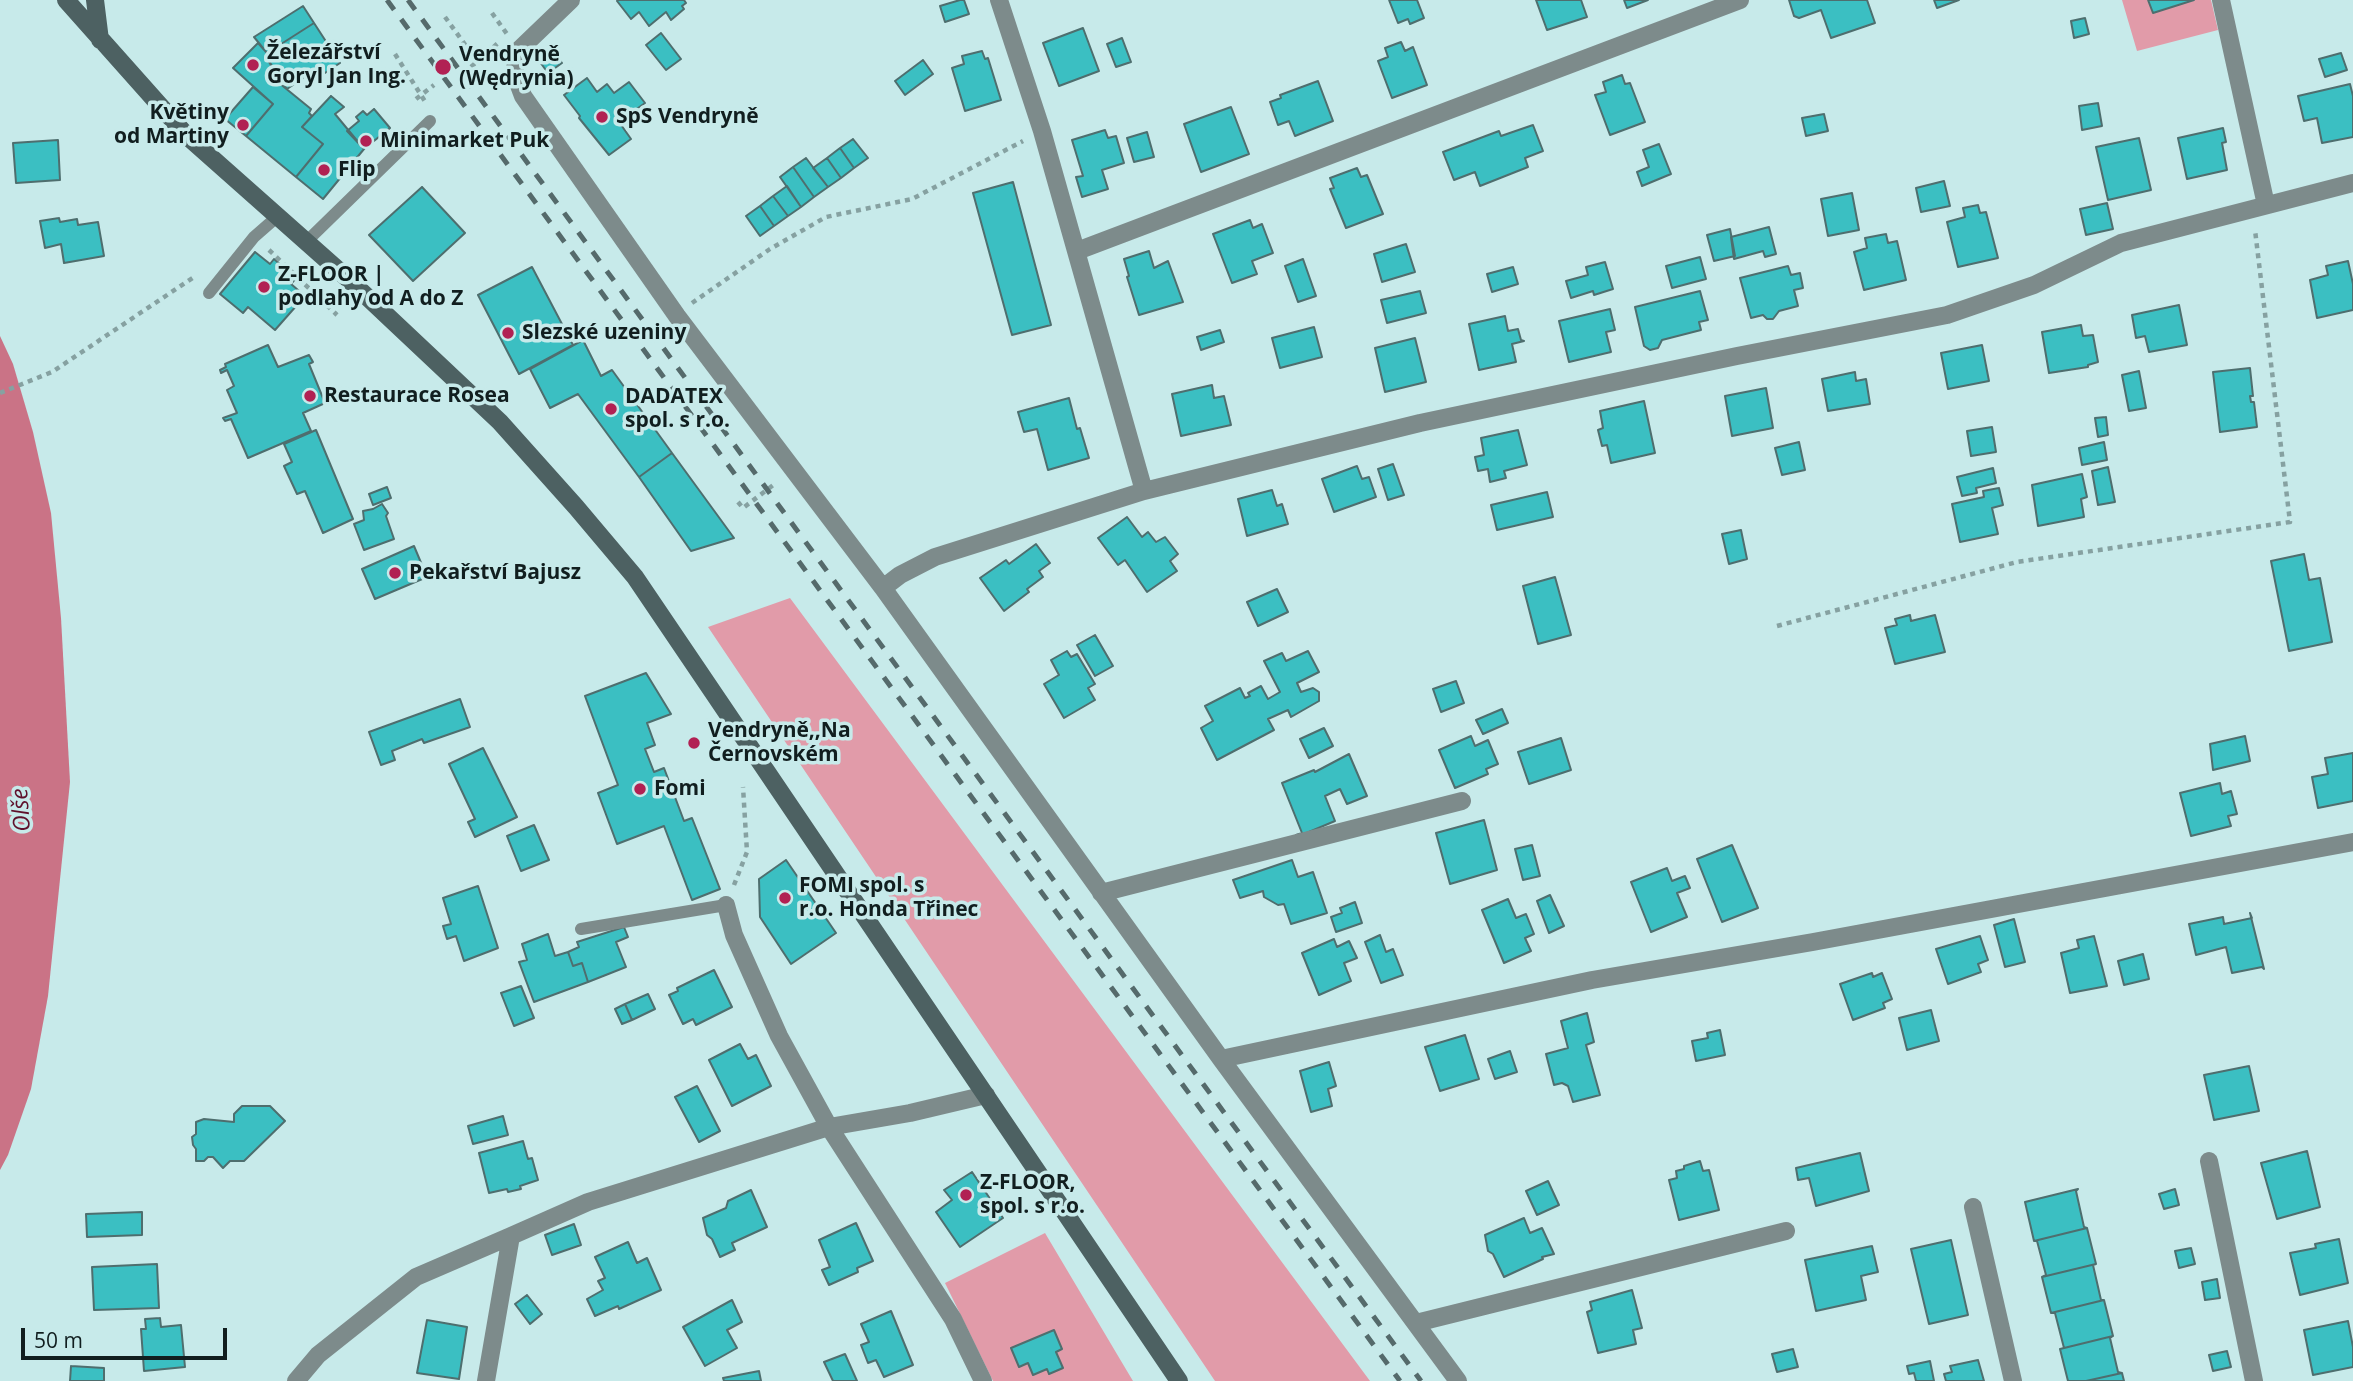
<!DOCTYPE html>
<meta charset="utf-8">
<style>
body{margin:0}
#map{position:relative;width:2353px;height:1381px;overflow:hidden;background:#c7eaea;font-family:"Open Sans",sans-serif}
canvas{display:block}
.scale{position:absolute;left:21px;top:1328px;width:206px;height:32px;box-sizing:border-box;border:4px solid #111e1f;border-top:0;padding-left:9px;font-size:21px;line-height:24px;white-space:nowrap;color:#111e1f;-webkit-text-stroke:5px #c7eaea;paint-order:stroke}
</style>
<div id="map">
<canvas width="2353" height="1381"></canvas>
<div class="scale">50 m</div>
</div>
<script>
const ctx = document.querySelector('canvas').getContext('2d');
ctx.lineJoin = 'round';
function paint(path, color) { ctx.fillStyle = color; ctx.fill(path, 'evenodd'); }
const poly = rows => new Path2D(rows.map(r => 'M' + r).join(''));
function trace(path, color, width, dash) { ctx.strokeStyle = color; ctx.lineWidth = width; ctx.lineCap = dash ? 'butt' : 'round'; ctx.setLineDash(dash || []); ctx.stroke(path); }
function label(font, color, halo, rows, align = 'center') {
  ctx.font = font + ' "Open Sans",sans-serif'; ctx.lineWidth = 7; ctx.setLineDash([]); ctx.textBaseline = 'middle'; ctx.strokeStyle = halo; ctx.fillStyle = color; for (const [text, x, y, turn = 0] of rows) {
    ctx.save(); ctx.translate(x, y); ctx.rotate((+turn || 0) * Math.PI / 180); ctx.textAlign = isNaN(turn) ? turn : align; if (halo) ctx.strokeText(text, 0, 0); ctx.fillText(text, 0, 0); ctx.restore();
  }
}
paint(poly([
 [2122,0,2211,0,2218,30,2137,51],
 [790,598,1370,1381,1215,1381,708,627],
 [1045,1233,1127,1371,1133,1381,993,1381,945,1283]
]), '#e19ba9');
paint(poly([
 [0,336,13,364,33,432,51,513,61,618,70,782,48,996,31,1089,8,1155,0,1170]
]), '#ca7386');
const building = poly([
 [618,0,684,0,686,3,682,6,684,9,671,20,666,12,649,26,639,12,631,19,617,1,618,0],
 [960,0,964,0,969,14,945,22,940,6,960,0],
 [1389,0,1417,0,1424,18,1410,24,1408,19,1398,23,1389,0],
 [1536,0,1581,0,1587,17,1547,30,1536,0],
 [1624,0,1648,0,1627,8,1624,0],
 [1789,0,1867,0,1875,23,1831,38,1821,10,1799,18,1794,16,1789,0],
 [1934,0,1959,0,1937,8,1934,0],
 [2148,0,2194,0,2153,13,2148,0],
 [303,6,314,23,267,53,254,37,303,6],
 [2085,18,2089,34,2074,38,2071,21,2085,18],
 [314,23,340,63,316,79,312,72,287,89,267,58,267,53,314,23],
 [1083,28,1099,71,1059,86,1043,43,1083,28],
 [661,33,681,59,666,70,646,45,661,33],
 [1122,38,1131,62,1116,67,1107,44,1122,38],
 [1401,42,1405,51,1413,47,1427,85,1392,98,1378,61,1388,57,1385,48,1401,42],
 [258,43,267,53,267,58,273,69,268,74,311,109,309,113,312,116,302,127,323,144,296,177,246,136,273,104,233,68,258,43],
 [551,48,562,63,548,73,537,58,551,48],
 [982,51,985,59,988,58,1001,100,965,111,952,68,964,64,962,56,982,51],
 [2341,53,2347,70,2325,77,2319,59,2341,53],
 [923,60,933,74,905,95,895,81,923,60],
 [1622,75,1625,84,1630,83,1645,122,1610,135,1595,95,1606,92,1603,82,1622,75],
 [587,78,597,92,607,84,614,93,629,82,645,103,619,122,631,139,609,155,579,118,580,116,564,95,587,78],
 [1318,81,1333,121,1295,136,1289,121,1278,125,1270,102,1281,98,1280,95,1318,81],
 [2350,84,2353,96,2353,137,2322,143,2317,118,2304,121,2298,96,2350,84],
 [253,87,273,104,246,136,225,119,253,87],
 [331,96,344,107,335,114,364,149,323,199,296,177,323,144,302,127,331,96],
 [2098,103,2102,126,2082,130,2079,106,2098,103],
 [1231,107,1249,154,1201,172,1184,124,1231,107],
 [374,109,390,128,364,149,347,131,359,121,356,117,363,111,367,115,374,109],
 [1824,114,1828,131,1806,136,1802,118,1824,114],
 [1533,125,1543,151,1525,158,1528,167,1480,186,1475,172,1454,180,1443,152,1499,131,1501,136,1533,125],
 [2223,128,2226,142,2222,143,2227,170,2187,179,2178,138,2223,128],
 [1105,130,1108,138,1116,136,1124,163,1102,170,1108,189,1082,197,1076,177,1083,176,1072,140,1105,130],
 [1147,132,1154,157,1134,162,1127,138,1147,132],
 [2139,138,2151,190,2108,200,2096,147,2139,138],
 [853,139,868,158,854,168,840,148,853,139],
 [58,140,60,180,16,183,13,143,58,140],
 [1659,144,1671,174,1642,186,1637,172,1649,167,1643,150,1659,144],
 [840,148,854,168,841,178,827,158,840,148],
 [806,158,828,187,814,197,793,167,806,158],
 [827,158,841,178,828,187,813,168,827,158],
 [793,167,814,197,801,207,780,177,793,167],
 [1357,168,1361,177,1367,175,1383,214,1346,228,1330,189,1334,188,1330,178,1357,168],
 [1944,181,1950,206,1921,212,1916,188,1944,181],
 [1013,182,1051,325,1012,335,973,193,1013,182],
 [787,186,801,207,788,216,773,196,787,186],
 [422,187,465,233,413,281,369,235,422,187],
 [1852,193,1859,230,1828,236,1821,199,1852,193],
 [773,196,788,216,774,226,760,206,773,196],
 [2107,203,2113,229,2086,235,2080,209,2107,203],
 [1978,205,1980,213,1986,212,1998,258,1958,267,1947,222,1965,217,1963,208,1978,205],
 [760,206,774,226,760,236,746,216,760,206],
 [59,218,60,222,77,219,78,225,98,222,104,256,64,263,61,244,45,248,40,221,59,218],
 [1250,220,1253,228,1262,224,1273,253,1252,261,1257,274,1232,283,1213,234,1250,220],
 [1769,227,1776,254,1765,257,1763,251,1734,259,1731,237,1769,227],
 [1730,229,1735,256,1714,261,1707,235,1730,229],
 [1886,234,1888,243,1897,241,1906,280,1864,290,1854,252,1867,248,1865,238,1886,234],
 [1406,244,1415,272,1382,282,1374,254,1406,244],
 [1149,251,1154,268,1168,261,1183,302,1139,315,1127,277,1129,276,1124,259,1149,251],
 [255,252,270,264,274,259,296,278,291,284,305,296,275,330,248,307,243,313,220,294,255,252],
 [1700,257,1706,279,1672,288,1666,266,1700,257],
 [1303,259,1316,296,1298,302,1285,266,1303,259],
 [2348,261,2353,284,2353,310,2317,318,2310,280,2328,275,2326,266,2348,261],
 [1605,262,1613,289,1594,295,1593,291,1571,298,1566,281,1588,275,1586,267,1605,262],
 [1788,266,1791,275,1800,273,1803,288,1794,290,1798,306,1779,311,1773,319,1767,319,1763,315,1751,318,1740,278,1788,266],
 [532,267,573,345,519,374,478,295,532,267],
 [1513,267,1518,284,1492,292,1487,274,1513,267],
 [1420,291,1426,313,1387,323,1381,300,1420,291],
 [1700,291,1708,320,1699,322,1701,330,1662,340,1658,348,1650,350,1644,346,1635,307,1700,291],
 [2179,305,2187,345,2149,352,2145,336,2136,338,2132,315,2179,305],
 [1610,309,1615,330,1606,332,1611,352,1569,362,1559,321,1610,309],
 [1505,316,1508,331,1518,329,1521,340,1524,341,1512,344,1516,362,1479,370,1469,324,1505,316],
 [2081,325,2083,336,2093,335,2098,362,2088,365,2088,367,2049,373,2042,332,2081,325],
 [1314,327,1322,357,1280,368,1272,338,1314,327],
 [1220,330,1224,342,1201,350,1197,337,1220,330],
 [1415,338,1426,382,1385,392,1375,348,1415,338],
 [583,340,601,376,612,370,672,453,639,477,578,394,550,408,530,369,583,340],
 [268,345,278,367,309,355,313,362,309,364,325,403,303,413,311,431,248,458,231,419,225,421,223,418,237,413,227,390,234,386,227,370,221,373,220,370,226,367,225,364,268,345],
 [1982,345,1989,381,1948,389,1941,353,1982,345],
 [2250,368,2253,396,2250,396,2251,402,2254,402,2257,427,2220,432,2213,372,2250,368],
 [2139,371,2146,408,2129,411,2122,375,2139,371],
 [1855,372,1856,381,1866,379,1870,404,1828,411,1822,379,1855,372],
 [1212,385,1214,398,1224,396,1231,425,1181,436,1172,394,1212,385],
 [1766,388,1773,428,1732,436,1725,396,1766,388],
 [1069,398,1077,429,1080,428,1089,458,1048,470,1037,429,1024,432,1018,412,1069,398],
 [1644,401,1655,453,1611,463,1607,445,1602,446,1598,430,1603,428,1600,411,1644,401],
 [2106,417,2108,435,2098,437,2095,418,2106,417],
 [1992,427,1996,452,1971,456,1967,431,1992,427],
 [316,430,353,519,323,533,305,491,297,494,284,466,292,462,284,444,316,430],
 [1518,430,1527,465,1504,471,1506,478,1490,482,1488,469,1478,471,1475,457,1484,455,1481,438,1518,430],
 [1799,442,1805,470,1782,475,1775,448,1799,442],
 [2104,442,2107,460,2082,465,2079,448,2104,442],
 [672,453,734,538,691,551,639,477,672,453],
 [1393,464,1404,495,1388,500,1378,469,1393,464],
 [1357,466,1362,479,1369,477,1376,497,1334,512,1322,479,1357,466],
 [2108,467,2115,502,2098,505,2092,471,2108,467],
 [1993,468,1996,483,1976,488,1977,493,1962,496,1957,477,1993,468],
 [2082,474,2087,497,2081,499,2084,517,2038,526,2032,485,2082,474],
 [387,487,391,498,373,505,369,494,387,487],
 [1999,488,2003,505,1992,508,1998,534,1960,542,1952,504,1984,497,1983,491,1999,488],
 [1272,490,1277,506,1282,504,1288,524,1247,536,1238,499,1272,490],
 [1547,492,1553,517,1497,530,1491,505,1547,492],
 [382,504,388,513,386,516,394,539,364,550,354,524,364,520,363,511,373,509,382,504],
 [1127,517,1142,537,1148,532,1156,542,1165,537,1178,554,1170,561,1177,571,1147,592,1125,560,1118,565,1098,538,1127,517],
 [1741,530,1747,559,1729,564,1722,534,1741,530],
 [1036,544,1050,563,1039,571,1043,577,1027,589,1029,592,1004,611,980,578,1006,560,1009,564,1036,544],
 [414,546,427,577,375,599,362,569,414,546],
 [2304,554,2309,580,2320,578,2332,642,2289,651,2271,561,2304,554],
 [1555,577,1571,635,1538,644,1523,586,1555,577],
 [1277,589,1288,612,1258,626,1247,602,1277,589],
 [1910,615,1911,621,1935,615,1945,652,1895,664,1885,628,1897,625,1895,619,1910,615],
 [1095,635,1113,666,1095,676,1077,645,1095,635],
 [1067,651,1071,657,1077,654,1095,684,1088,688,1095,700,1064,718,1044,684,1059,675,1051,660,1067,651],
 [1308,651,1319,672,1297,683,1301,692,1313,688,1319,692,1319,701,1291,717,1288,710,1268,719,1274,730,1217,760,1201,728,1213,721,1205,706,1240,688,1245,698,1250,696,1248,693,1261,686,1268,699,1280,692,1264,661,1282,653,1286,661,1308,651],
 [646,673,671,714,647,723,655,745,645,749,654,772,664,768,684,821,692,818,720,889,692,900,664,826,617,844,598,793,618,785,585,696,646,673],
 [1456,681,1464,703,1441,712,1433,689,1456,681],
 [460,699,470,727,424,743,422,739,392,751,395,760,381,765,369,732,460,699],
 [1502,709,1508,723,1483,734,1476,720,1502,709],
 [1324,728,1333,746,1309,758,1300,739,1324,728],
 [1471,736,1475,746,1488,740,1498,764,1486,769,1488,774,1455,788,1439,750,1471,736],
 [2245,736,2250,761,2213,770,2210,744,2245,736],
 [1561,738,1571,770,1529,784,1518,752,1561,738],
 [483,748,517,817,475,837,468,822,475,819,449,764,483,748],
 [2353,753,2353,801,2318,808,2312,777,2328,774,2325,758,2353,753],
 [1349,754,1367,796,1347,804,1340,789,1325,796,1335,821,1297,837,1296,835,1302,833,1282,783,1314,770,1315,772,1349,754],
 [2220,783,2222,794,2231,791,2237,814,2228,816,2231,826,2191,836,2180,793,2220,783],
 [1484,820,1497,870,1450,884,1436,833,1484,820],
 [534,825,549,860,521,871,507,836,534,825],
 [1532,845,1540,876,1523,880,1515,849,1532,845],
 [1732,845,1758,908,1722,922,1697,859,1732,845],
 [786,860,836,933,791,964,760,917,759,879,786,860],
 [1292,860,1298,877,1313,872,1327,913,1291,924,1284,904,1278,905,1264,897,1263,891,1240,898,1233,880,1292,860],
 [1667,868,1672,881,1685,876,1690,888,1677,893,1687,917,1651,932,1631,882,1667,868],
 [478,886,498,948,464,961,456,936,447,939,443,926,451,924,443,898,478,886],
 [1550,895,1564,926,1549,933,1537,901,1550,895],
 [1508,899,1516,918,1526,914,1534,934,1525,938,1531,951,1504,963,1482,910,1508,899],
 [1355,902,1362,923,1336,932,1331,917,1342,913,1340,908,1355,902],
 [2250,913,2264,969,2262,967,2232,973,2226,947,2196,955,2189,924,2223,917,2224,924,2252,918,2250,913],
 [2014,919,2025,962,2005,967,1994,925,2014,919],
 [624,927,628,937,616,942,626,967,588,982,582,963,573,966,568,952,579,947,577,942,624,927],
 [548,934,555,956,568,952,573,966,582,963,588,982,534,1002,519,962,527,960,522,944,548,934],
 [1380,935,1386,952,1393,949,1403,975,1381,983,1365,942,1380,935],
 [1980,936,1988,960,1978,964,1981,972,1948,984,1936,949,1980,936],
 [2094,936,2107,986,2070,993,2061,953,2079,948,2077,940,2094,936],
 [1334,939,1337,947,1349,941,1357,958,1344,963,1351,981,1319,995,1302,953,1334,939],
 [2143,954,2149,979,2124,985,2118,961,2143,954],
 [714,970,732,1007,696,1025,693,1019,683,1024,669,995,678,991,677,988,714,970],
 [1872,973,1873,977,1882,973,1892,999,1883,1003,1885,1008,1853,1020,1840,984,1872,973],
 [521,986,534,1018,514,1026,501,993,521,986],
 [648,994,655,1009,632,1020,625,1004,648,994],
 [625,1004,632,1020,622,1024,615,1009,625,1004],
 [1931,1010,1939,1041,1907,1050,1899,1018,1931,1010],
 [1587,1013,1594,1042,1586,1045,1600,1095,1573,1102,1568,1086,1562,1083,1554,1085,1546,1054,1568,1048,1561,1021,1587,1013],
 [1720,1030,1725,1055,1696,1061,1692,1041,1708,1038,1707,1033,1720,1030],
 [1465,1035,1479,1079,1440,1091,1425,1047,1465,1035],
 [740,1044,748,1059,756,1055,771,1086,732,1106,709,1060,740,1044],
 [1510,1051,1517,1072,1495,1079,1488,1059,1510,1051],
 [1329,1062,1336,1086,1328,1089,1332,1106,1311,1112,1300,1071,1329,1062],
 [2249,1066,2259,1111,2214,1120,2204,1075,2249,1066],
 [697,1086,720,1131,699,1142,675,1097,697,1086],
 [242,1106,270,1106,285,1121,244,1161,230,1161,223,1168,213,1157,208,1157,204,1161,196,1161,196,1149,193,1145,192,1137,196,1134,196,1122,204,1119,234,1122,234,1114,242,1106],
 [503,1116,508,1135,473,1144,468,1126,503,1116],
 [523,1141,528,1159,532,1158,538,1180,520,1186,521,1189,508,1192,507,1189,489,1193,479,1153,523,1141],
 [2307,1151,2320,1207,2277,1219,2261,1163,2307,1151],
 [1860,1153,1869,1191,1816,1206,1809,1178,1798,1180,1796,1168,1860,1153],
 [1700,1161,1703,1171,1709,1170,1719,1210,1679,1220,1669,1180,1677,1178,1676,1171,1684,1169,1684,1166,1700,1161],
 [972,1172,1003,1218,960,1247,936,1212,952,1200,944,1190,972,1172],
 [1548,1181,1559,1205,1537,1215,1526,1191,1548,1181],
 [2078,1189,2076,1191,2084,1227,2087,1228,2034,1241,2025,1202,2078,1189],
 [2175,1189,2179,1205,2164,1209,2159,1194,2175,1189],
 [751,1190,767,1227,732,1243,735,1250,720,1257,712,1239,707,1235,703,1218,726,1208,728,1201,751,1190],
 [142,1212,142,1235,87,1237,86,1214,142,1212],
 [1524,1218,1530,1233,1542,1228,1554,1254,1542,1257,1543,1259,1504,1277,1493,1254,1488,1251,1485,1235,1524,1218],
 [856,1223,873,1261,857,1268,858,1272,829,1285,822,1270,830,1267,819,1240,856,1223],
 [574,1224,581,1245,552,1255,545,1235,574,1224],
 [2087,1228,2096,1264,2042,1277,2046,1275,2037,1241,2034,1241,2087,1228],
 [2339,1239,2348,1283,2300,1295,2290,1253,2316,1248,2315,1244,2339,1239],
 [1951,1240,1968,1315,1929,1324,1911,1249,1951,1240],
 [628,1242,637,1263,647,1258,661,1290,619,1309,618,1306,595,1316,587,1299,603,1290,598,1281,605,1278,595,1257,628,1242],
 [1872,1246,1878,1272,1861,1276,1866,1300,1816,1311,1805,1260,1872,1246],
 [2191,1248,2195,1264,2179,1268,2175,1251,2191,1248],
 [157,1264,159,1308,94,1310,92,1267,157,1264],
 [2096,1264,2093,1265,2101,1300,2104,1300,2051,1313,2042,1277,2096,1264],
 [2217,1279,2220,1298,2205,1300,2202,1282,2217,1279],
 [1632,1290,1642,1328,1633,1330,1636,1344,1598,1353,1587,1312,1592,1310,1590,1302,1632,1290],
 [527,1295,542,1314,530,1324,515,1304,527,1295],
 [732,1300,742,1322,727,1330,737,1348,705,1366,683,1327,732,1300],
 [2104,1300,2113,1336,2060,1349,2064,1348,2055,1313,2051,1313,2104,1300],
 [891,1311,913,1365,884,1377,876,1360,868,1363,861,1345,869,1342,861,1324,891,1311],
 [160,1318,161,1327,181,1325,185,1367,144,1371,141,1329,146,1329,145,1319,160,1318],
 [427,1320,467,1327,459,1379,417,1373,427,1320],
 [2348,1321,2353,1347,2353,1367,2313,1375,2304,1330,2348,1321],
 [1054,1330,1062,1349,1056,1352,1063,1368,1049,1374,1047,1369,1033,1375,1028,1363,1019,1367,1011,1348,1054,1330],
 [2113,1336,2110,1338,2118,1372,2122,1373,2086,1381,2068,1381,2060,1349,2113,1336],
 [1793,1349,1798,1367,1777,1372,1772,1354,1793,1349],
 [2227,1351,2231,1367,2213,1371,2209,1355,2227,1351],
 [845,1354,857,1381,833,1381,824,1362,845,1354],
 [1978,1360,1984,1381,1946,1381,1944,1374,1952,1372,1950,1366,1978,1360],
 [1930,1361,1934,1381,1916,1381,1914,1373,1909,1374,1907,1366,1930,1361],
 [71,1366,104,1368,104,1381,70,1381,71,1366],
 [759,1371,761,1381,724,1381,723,1378,759,1371],
 [2122,1373,2124,1381,2086,1381,2122,1373]
]);
paint(building, '#3bbfc2');
trace(building, '#4e6e6e', 2);
trace(poly([
 [492,13,507,34],
 [445,17,477,61],
 [395,54,426,103],
 [471,67,498,43],
 [416,99,434,85],
 [269,250,337,315],
 [692,303,770,249,826,217,912,199,1023,141],
 [0,393,52,372,194,277],
 [738,502,743,508,776,483],
 [1777,626,2017,562,2290,522,2255,230],
 [734,885,747,852,743,787]
]), '#86a1a1', 4.5, [5, 5]);
trace(poly([
 [307,241,430,121],
 [209,293,254,237,278,216],
 [581,929,726,905]
]), '#7d8b8b', 12);
trace(poly([
 [571,0,520,49,514,72,523,96,677,316,883,588,1221,1059,1458,1381],
 [2221,0,2266,205],
 [1077,251,1740,0],
 [1144,491,1420,423,1737,356,1947,315,2034,285,2121,243,2353,183],
 [883,588,900,575,935,557,1144,491,1042,131,999,0],
 [1101,893,1462,801],
 [726,905,734,935,779,1036,829,1127,953,1319,983,1381],
 [1221,1059,1592,980,1813,942,2353,842],
 [2209,1161,2254,1381],
 [1973,1207,2013,1381],
 [1416,1323,1786,1231],
 [296,1381,318,1355,416,1277,511,1236],
 [486,1381,511,1236,588,1202,829,1127,910,1113,986,1095]
]), '#7d8b8b', 18);
trace(poly([
 [66,0,187,136,346,277,500,422,576,507,635,577,1179,1381],
 [95,0,100,40]
]), '#4d6162', 18);
trace(poly([
 [387,0,1400,1381],
 [408,0,1421,1381]
]), '#556a6b', 5, [12, 12]);
for (const [x, y, r, color] of [
 [253,65,7,"#b12153"],
 [443,67,9,"#b12153"],
 [602,117,7,"#b12153"],
 [243,125,7,"#b12153"],
 [366,141,7,"#b12153"],
 [324,170,7,"#b12153"],
 [264,287,7,"#b12153"],
 [508,333,7,"#b12153"],
 [310,396,7,"#b12153"],
 [611,409,7,"#b12153"],
 [395,573,7,"#b12153"],
 [694,743,7,"#b12153"],
 [640,789,7,"#b12153"],
 [785,898,7,"#b12153"],
 [966,1195,7,"#b12153"]
]) { const dot = new Path2D(); dot.arc(x, y, r, 0, 2 * Math.PI); ctx.fillStyle = color; ctx.fill(dot); trace(dot, '#c7eaea', 2.5); }
label('bold 21px', '#111e1f', '#c7eaea', [
 ["Železářství",267,53],
 ["Goryl Jan Ing.",267,77],
 ["Vendryně",459,55],
 ["(Wędrynia)",459,79],
 ["Květiny",229,113,"right"],
 ["od Martiny",229,137,"right"],
 ["SpS Vendryně",616,117],
 ["Minimarket Puk",380,141],
 ["Flip",338,170],
 ["Z-FLOOR |",278,275],
 ["podlahy od A do Z",278,299],
 ["Slezské uzeniny",522,333],
 ["Restaurace Rosea",324,396],
 ["DADATEX",625,397],
 ["spol. s r.o.",625,421],
 ["Pekařství Bajusz",409,573],
 ["Vendryně,,Na",708,731],
 ["Černovském",708,755],
 ["Fomi",654,789],
 ["FOMI spol. s",799,886],
 ["r.o. Honda Třinec",799,910],
 ["Z-FLOOR,",980,1183],
 ["spol. s r.o.",980,1207]
], 'left');
label('italic 23px', '#5f102b', '#c7eaea', [
 ["Olše",22,810,-94]
]);
</script>
